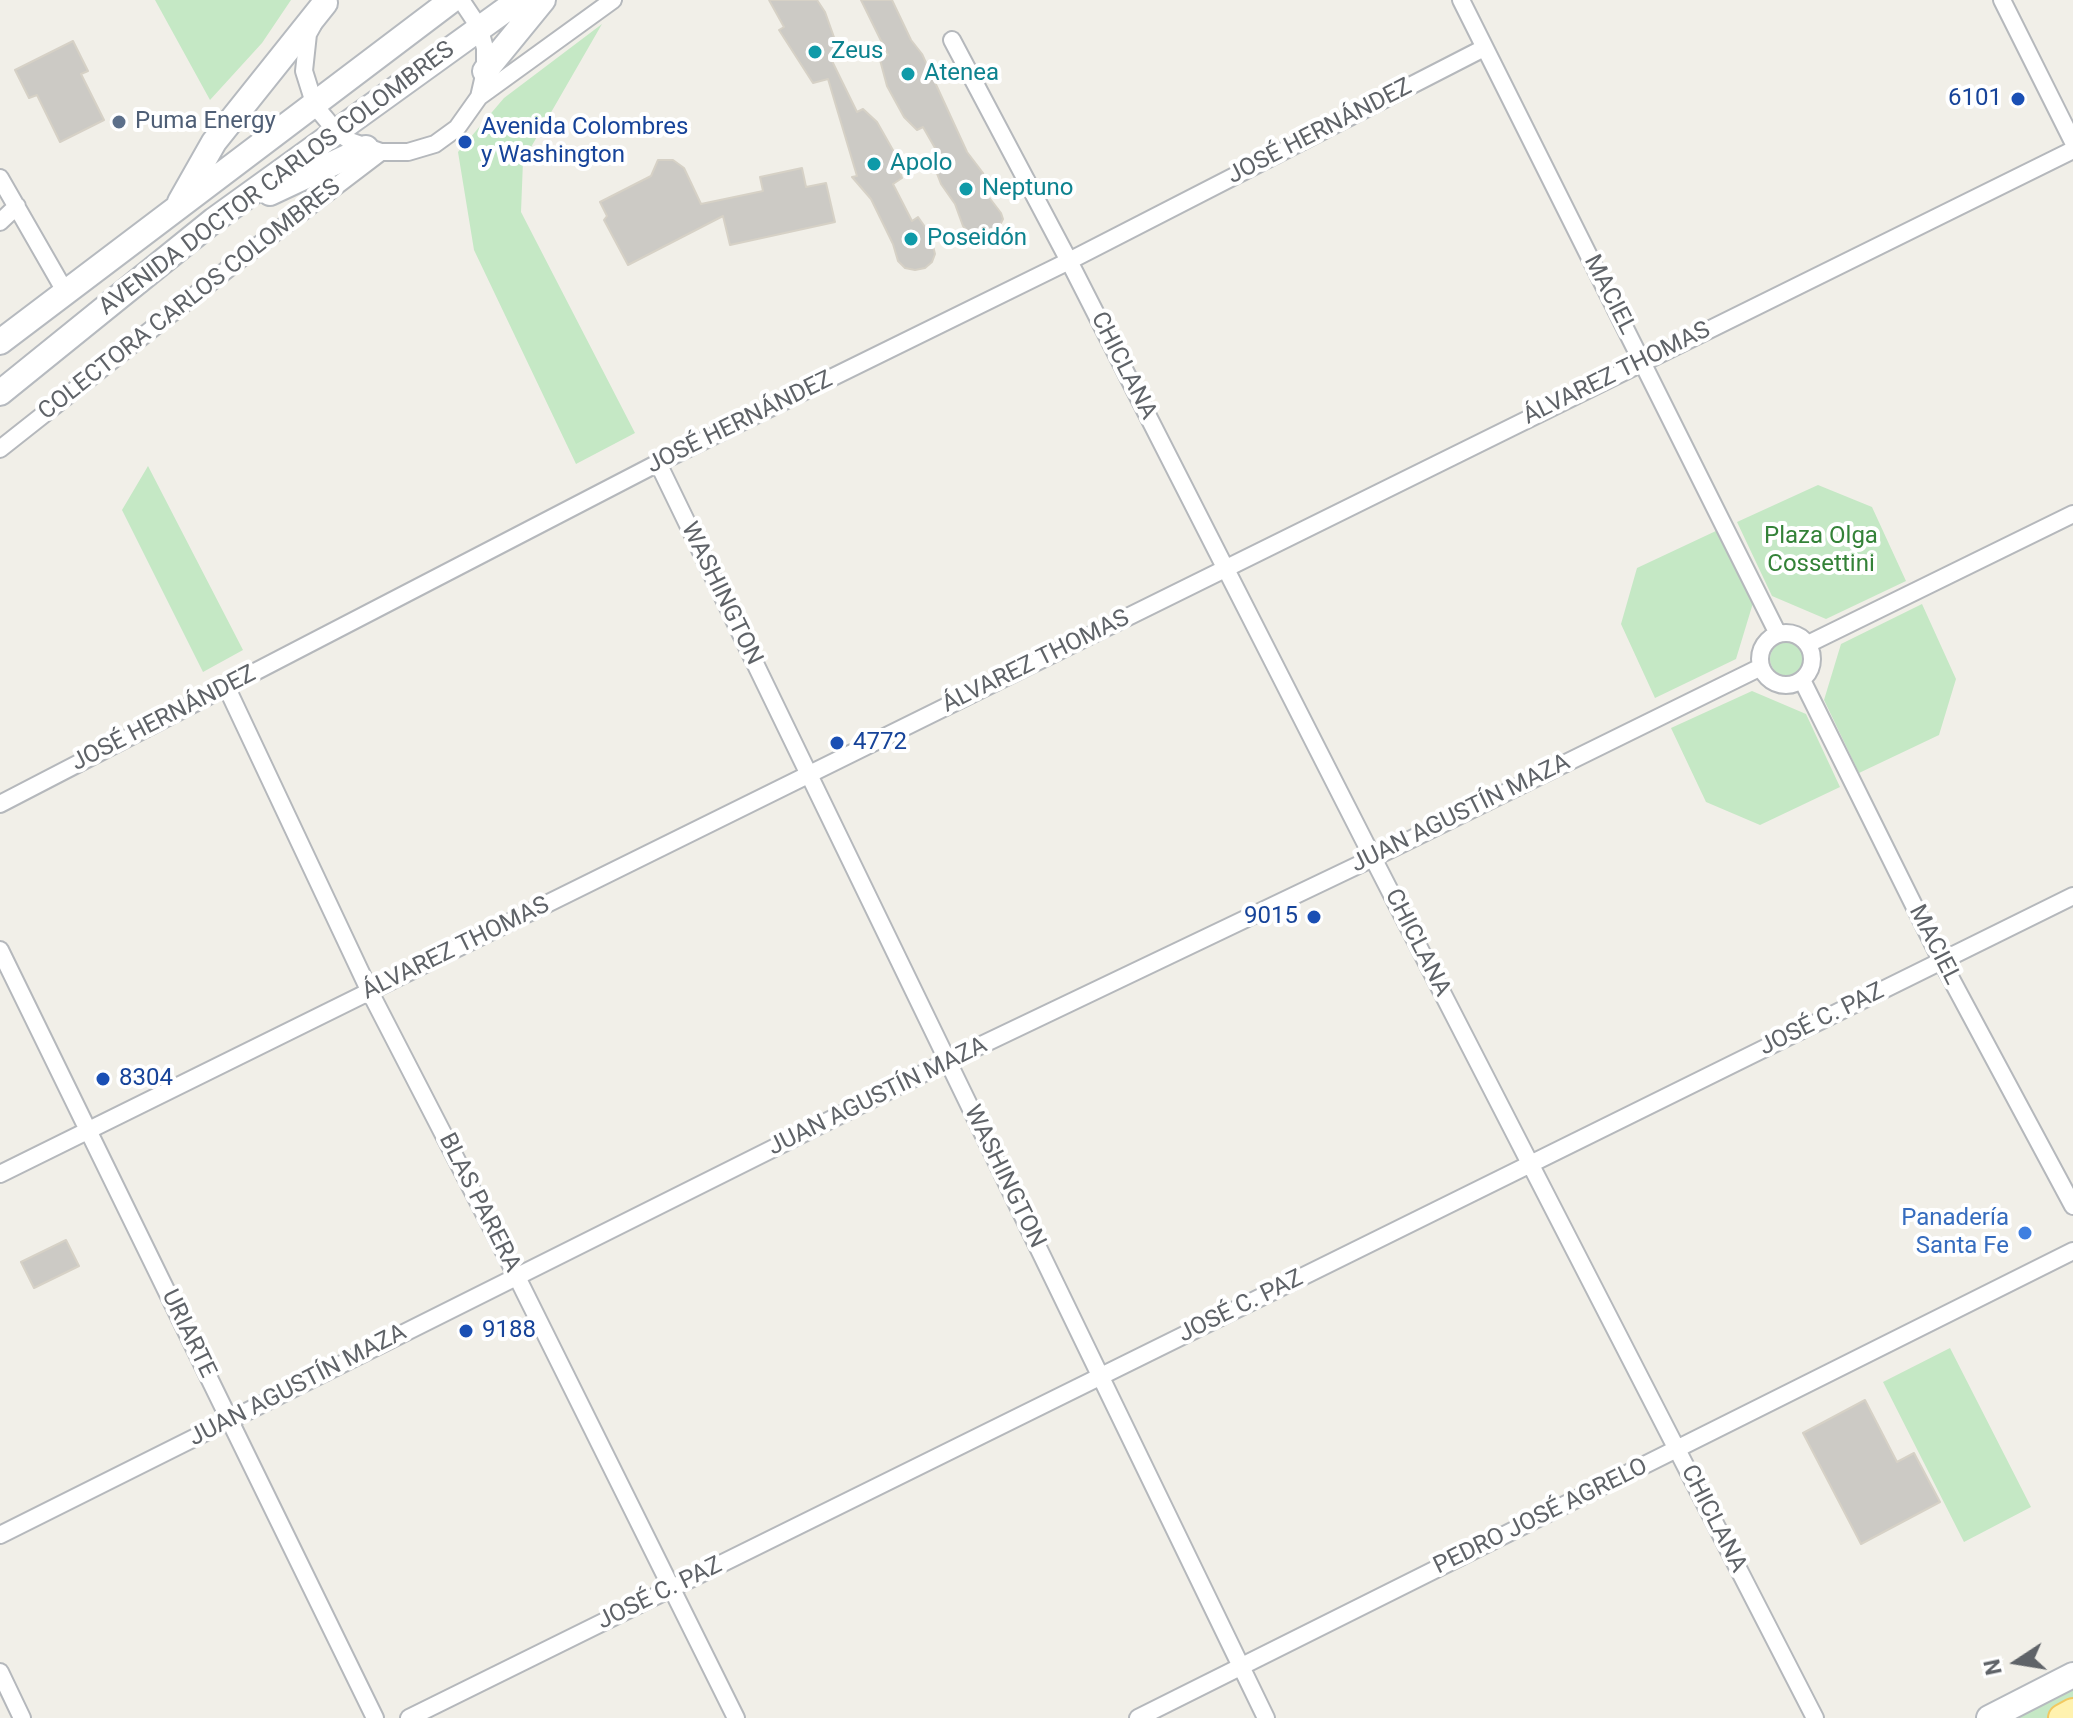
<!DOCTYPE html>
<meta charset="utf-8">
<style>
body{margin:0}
#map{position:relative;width:2073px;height:1718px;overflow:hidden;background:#f1efe8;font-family:Roboto,sans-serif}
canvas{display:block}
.north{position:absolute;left:1977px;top:1622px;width:80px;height:80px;-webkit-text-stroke:6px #fff;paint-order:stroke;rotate:258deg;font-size:22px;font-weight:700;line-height:32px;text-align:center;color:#5f6368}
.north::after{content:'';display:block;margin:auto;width:28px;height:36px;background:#5f6368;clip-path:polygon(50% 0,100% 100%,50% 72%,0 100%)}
</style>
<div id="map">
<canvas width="2073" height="1718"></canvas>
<div class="north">N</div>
</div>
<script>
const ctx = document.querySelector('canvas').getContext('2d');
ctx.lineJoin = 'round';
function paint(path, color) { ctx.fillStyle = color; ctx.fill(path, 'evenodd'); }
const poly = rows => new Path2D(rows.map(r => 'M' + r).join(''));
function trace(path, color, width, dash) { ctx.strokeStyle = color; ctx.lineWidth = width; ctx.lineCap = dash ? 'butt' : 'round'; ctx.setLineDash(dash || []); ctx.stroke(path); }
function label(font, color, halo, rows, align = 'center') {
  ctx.font = font + ' Roboto,sans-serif'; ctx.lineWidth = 8; ctx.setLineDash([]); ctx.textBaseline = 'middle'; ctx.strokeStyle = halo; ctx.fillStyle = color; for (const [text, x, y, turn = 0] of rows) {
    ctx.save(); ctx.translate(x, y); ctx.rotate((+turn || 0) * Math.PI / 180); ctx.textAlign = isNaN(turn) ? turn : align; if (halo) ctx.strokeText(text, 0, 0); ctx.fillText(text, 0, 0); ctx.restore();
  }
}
paint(poly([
 [155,0,291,0,262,43,210,100],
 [602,24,523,161,521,212,635,433,576,464,474,250,458,152,504,98],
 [148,466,243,650,203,672,122,510],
 [1818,485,1872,507,1906,581,1826,619,1772,596,1737,522],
 [1718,530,1753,603,1736,659,1655,698,1621,624,1637,568],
 [1922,604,1956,679,1939,735,1859,773,1824,700,1841,644],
 '1770 659a17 17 0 1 1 34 0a17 17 0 1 1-34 0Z',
 [1752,691,1806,714,1840,787,1760,825,1706,802,1671,728],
 [1950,1348,2031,1507,1964,1542,1883,1382],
 [2073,1675,2073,1718,1989,1718]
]), '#c5e8c5');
const building = poly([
 [769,0,817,0,825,12,840,54,832,61,857,112,863,109,877,122,894,152,902,178,893,184,912,221,918,217,930,234,935,254,932,262,925,268,915,270,905,268,898,261,893,244,871,199,852,177,857,176,828,79,813,83,779,30,784,27,769,0],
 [861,0,892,0,911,40,922,54,967,152,983,173,988,196,1001,213,1003,219,997,231,990,236,971,235,963,226,955,204,941,184,936,171,944,166,935,148,923,127,917,130,904,117,887,86,880,60,888,55,861,0],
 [73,41,88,71,81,74,104,120,60,142,37,95,29,98,15,70,73,41],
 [658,160,673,160,684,168,701,204,763,191,760,177,802,168,806,187,826,183,835,222,730,245,723,216,628,265,604,220,607,216,600,202,651,176,658,160],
 [66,1240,79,1266,34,1288,21,1262,66,1240],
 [1865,1400,1897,1462,1914,1453,1940,1502,1861,1544,1803,1433,1865,1400]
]);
paint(building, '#cccac5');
trace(building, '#d6d1c6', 2);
const street = poly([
 [1461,0,1778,634],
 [2002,0,2073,142],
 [313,25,308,34,304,71,315,106,336,131,350,141,381,152,408,152,435,144,457,128,479,97,485,71,485,48,479,27,461,0],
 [952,40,1069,261,1373,858,1815,1718],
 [479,97,613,0],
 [0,178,66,293],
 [0,222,17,206],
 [0,449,243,257,381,152],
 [658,463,1266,1718],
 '1760 659a26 26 0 1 1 52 0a26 26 0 1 1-52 0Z',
 [1808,644,2073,514],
 [1802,680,1941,960,2073,1206],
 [226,686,370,992,517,1277,736,1718],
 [0,804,658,463,1069,261,1484,48],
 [0,950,375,1718],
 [0,1174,2073,150],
 [0,1535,948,1061,1373,858,1761,667],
 [0,1672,22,1718],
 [409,1718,2073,896],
 [1138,1718,2073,1251]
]);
const secondary = poly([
 [485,71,543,0],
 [270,193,366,148],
 [180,202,214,142,325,3],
 [0,342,452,0],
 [0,393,214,220,519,0],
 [1989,1718,2073,1675]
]);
const primary = poly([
 [2062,1718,2073,1712]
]);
trace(street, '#b5b8bc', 20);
trace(secondary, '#b6babf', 28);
trace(primary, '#f2c960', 30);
trace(street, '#fff', 16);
trace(secondary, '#fff', 24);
trace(primary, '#fff2af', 26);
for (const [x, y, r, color] of [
 [815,52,8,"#0f9aa8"],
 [908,74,8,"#0f9aa8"],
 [2018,99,8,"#1a4fb4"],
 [119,122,8,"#5c6f8a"],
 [465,142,8,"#1a4fb4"],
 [874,164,8,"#0f9aa8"],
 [966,189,8,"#0f9aa8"],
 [911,239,8,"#0f9aa8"],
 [837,743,8,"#1a4fb4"],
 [1314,917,8,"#1a4fb4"],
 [103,1079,8,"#1a4fb4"],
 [2025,1233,8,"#3f7fe0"],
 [466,1331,8,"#1a4fb4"]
]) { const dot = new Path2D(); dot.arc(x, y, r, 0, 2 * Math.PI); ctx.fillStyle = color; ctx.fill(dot); trace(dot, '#fff', 3); }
label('24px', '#0d838f', '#fff', [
 ["Zeus",831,52],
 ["Atenea",924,74],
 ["Apolo",890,164],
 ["Neptuno",982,189],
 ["Poseidón",927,239]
], 'left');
label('24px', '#164399', '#fff', [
 ["6101",2002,99,"right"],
 ["Avenida Colombres",481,128],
 ["y Washington",481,156],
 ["4772",853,743],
 ["9015",1298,917,"right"],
 ["8304",119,1079],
 ["9188",482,1331]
], 'left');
label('24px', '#4e5e75', '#fff', [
 ["Puma Energy",135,122]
], 'left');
label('24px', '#5f6368', '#fff', [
 ["JOSÉ HERNÁNDEZ",1320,132,-27],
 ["AVENIDA DOCTOR CARLOS COLOMBRES",277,179,-37],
 ["MACIEL",1609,295,63],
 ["COLECTORA CARLOS COLOMBRES",190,300,-38],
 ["CHICLANA",1123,366,63],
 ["ÁLVAREZ THOMAS",1617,374,-26],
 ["JOSÉ HERNÁNDEZ",740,423,-26],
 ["WASHINGTON",721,594,64],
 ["ÁLVAREZ THOMAS",1036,662,-26],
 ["JOSÉ HERNÁNDEZ",164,719,-27],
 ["JUAN AGUSTÍN MAZA",1461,814,-26],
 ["CHICLANA",1417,943,63],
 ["MACIEL",1934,945,63],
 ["ÁLVAREZ THOMAS",456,949,-26],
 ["JOSÉ C. PAZ",1822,1020,-26],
 ["JUAN AGUSTÍN MAZA",878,1097,-26],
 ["WASHINGTON",1004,1177,64],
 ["BLAS PARERA",479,1203,63],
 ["JOSÉ C. PAZ",1241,1307,-26],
 ["URIARTE",188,1334,64],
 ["JUAN AGUSTÍN MAZA",298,1386,-27],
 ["PEDRO JOSÉ AGRELO",1541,1517,-26],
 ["CHICLANA",1713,1519,63],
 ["JOSÉ C. PAZ",660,1594,-26]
]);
label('24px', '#348238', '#fff', [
 ["Plaza Olga",1821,537],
 ["Cossettini",1821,565]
]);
label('24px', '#366cbe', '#fff', [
 ["Panadería",2009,1219],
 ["Santa Fe",2009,1247]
], 'right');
</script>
